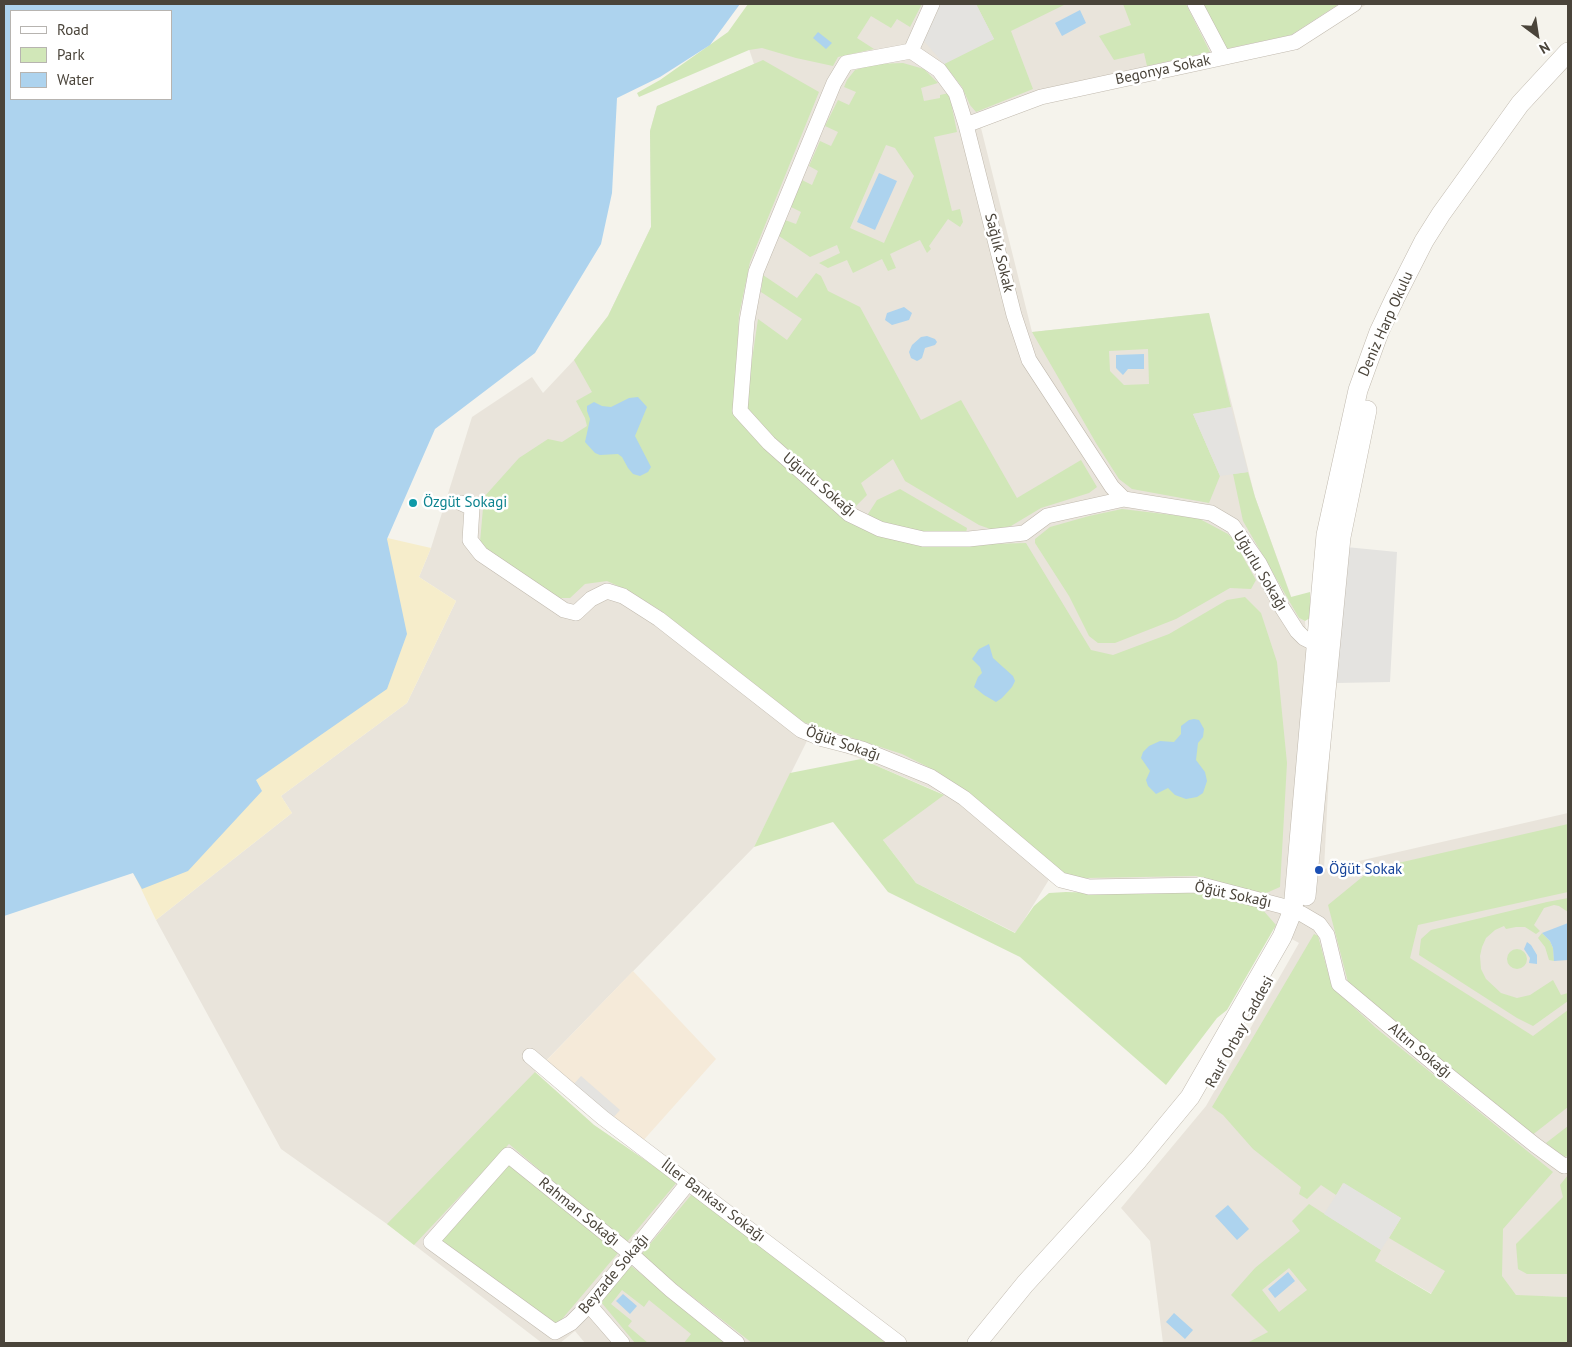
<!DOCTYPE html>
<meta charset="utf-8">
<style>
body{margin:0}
#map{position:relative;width:1572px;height:1347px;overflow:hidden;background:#f5f3ec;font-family:"PT Sans",sans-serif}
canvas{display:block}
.frame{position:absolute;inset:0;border:5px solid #4a443a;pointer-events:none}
.legend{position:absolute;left:10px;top:10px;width:162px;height:90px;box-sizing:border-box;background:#fff;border:1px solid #b7b4b0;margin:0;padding:6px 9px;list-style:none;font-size:15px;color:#4a443a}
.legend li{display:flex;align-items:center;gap:10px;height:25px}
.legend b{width:25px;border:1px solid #b7b4b0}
.north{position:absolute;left:1512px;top:10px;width:50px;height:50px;-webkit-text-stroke:4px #fff;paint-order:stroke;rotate:149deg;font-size:14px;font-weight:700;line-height:20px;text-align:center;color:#4a443a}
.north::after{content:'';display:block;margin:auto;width:18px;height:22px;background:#4a443a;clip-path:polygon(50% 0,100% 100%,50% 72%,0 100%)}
</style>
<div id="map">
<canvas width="1572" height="1347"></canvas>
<div class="frame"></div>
<ul class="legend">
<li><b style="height:6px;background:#fff"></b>Road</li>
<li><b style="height:14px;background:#d1e7b8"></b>Park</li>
<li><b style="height:14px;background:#add3ee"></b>Water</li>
</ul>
<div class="north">N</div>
</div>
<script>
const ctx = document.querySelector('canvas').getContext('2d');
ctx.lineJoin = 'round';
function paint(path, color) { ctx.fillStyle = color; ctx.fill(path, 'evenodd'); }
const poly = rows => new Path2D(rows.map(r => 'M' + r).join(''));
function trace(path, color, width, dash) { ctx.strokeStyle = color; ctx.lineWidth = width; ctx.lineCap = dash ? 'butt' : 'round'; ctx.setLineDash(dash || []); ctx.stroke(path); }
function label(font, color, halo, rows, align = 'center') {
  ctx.font = font + ' "PT Sans",sans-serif'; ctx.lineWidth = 5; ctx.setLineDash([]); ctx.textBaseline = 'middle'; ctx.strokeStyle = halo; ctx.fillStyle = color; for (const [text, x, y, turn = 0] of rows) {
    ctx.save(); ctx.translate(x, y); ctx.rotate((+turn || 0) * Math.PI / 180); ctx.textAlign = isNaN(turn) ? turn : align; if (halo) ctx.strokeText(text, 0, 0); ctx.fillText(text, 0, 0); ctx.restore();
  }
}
paint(poly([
 [789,4,1367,4,1299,47,1042,104,981,128,1032,332,1209,313,1255,497,1299,618,1305,621,1310,684,1337,683,1333,693,1324,869,1568,813,1568,1297,1432,1294,1382,1265,1252,1342,1247,1343,1163,1343,1150,1241,1121,1208,1206,1106,1299,943,1220,899,1050,878,1016,933,916,883,883,840,943,794,861,759,808,739,754,847,535,1072,594,1125,677,1182,886,1343,585,1343,575,1331,560,1343,542,1343,387,1224,281,1149,156,920,292,813,281,796,407,703,456,601,419,577,431,548,472,417,532,377,543,393,574,360,608,316,651,227,650,131,657,106,754,64,749,49]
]), '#e9e4db');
paint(poly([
 [633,971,716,1059,641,1143,545,1062]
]), '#f5ead9');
paint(poly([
 [748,4,922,4,910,27,897,19,891,28,871,16,857,38,874,49,838,57,833,66,796,58,762,48,749,50,639,97,637,93,660,80,728,32],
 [976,4,1066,4,1011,31,1033,89,976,112,970,105,962,87,944,64,994,39],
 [1123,4,1186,4,1210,52,1147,66,1144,53,1114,60,1099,36,1131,25],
 [1201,4,1339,4,1291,35,1225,49],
 [763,60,819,92,750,262,739,315,734,413,878,535,919,546,1026,543,1091,650,1113,655,1169,634,1227,600,1245,597,1261,613,1277,662,1287,763,1280,887,1264,894,1196,876,1084,878,1065,874,973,796,938,772,902,754,803,722,660,610,627,590,607,581,585,584,570,598,559,598,485,551,480,542,484,497,519,458,548,439,562,442,587,426,585,418,576,401,592,392,574,360,608,316,651,227,650,131,657,106],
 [903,63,924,69,938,83,921,88,924,101,940,98,940,95,949,93,957,132,934,137,952,211,960,209,963,222,960,227,948,219,929,246,931,249,927,253,920,240,890,254,896,268,888,271,882,259,853,273,847,260,828,268,819,263,840,253,837,245,810,257,779,236,785,220,796,224,801,212,791,207,802,180,812,185,818,171,809,166,820,141,831,146,838,132,825,126,838,100,849,105,856,92,844,87,847,80,855,70,875,64],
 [886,145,895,148,914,176,884,243,850,228],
 [816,273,821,276,828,291,860,307,921,420,961,400,1017,498,1081,460,1097,487,1089,493,1041,508,1011,526,993,530,979,525,905,481,893,459,861,483,867,495,852,510,774,438,745,407,758,319,787,340,802,319,761,292,763,275,797,298],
 [1209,313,1231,407,1193,414,1220,476,1209,503,1132,489,1119,479,1096,443,1032,332],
 [1148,349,1149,384,1124,385,1110,371,1109,351],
 [1248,472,1255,497,1291,597,1310,592,1310,618,1305,621,1299,618,1243,521,1233,474],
 [900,489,967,528,966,533,920,531,871,519,868,514,877,500],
 [1122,509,1198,518,1228,534,1233,539,1256,580,1251,589,1230,588,1176,619,1115,643,1098,643,1089,636,1069,596,1035,543,1035,539,1050,527,1089,516],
 [861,759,944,795,883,840,916,883,1015,933,1034,906,1049,893,1066,892,1102,893,1197,892,1251,903,1262,909,1276,925,1227,1010,1217,1018,1166,1085,1020,957,888,892,833,822,754,847,790,773],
 [1568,824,1568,892,1418,925,1410,958,1533,1036,1568,1010,1568,1107,1531,1136,1349,986,1328,905,1372,869],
 [1568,898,1568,912,1559,906,1554,905,1544,908,1534,925,1540,931,1536,934,1525,927,1516,927,1506,929,1504,926,1495,930,1486,938,1482,947,1480,956,1481,969,1486,979,1501,993,1517,998,1530,995,1553,980,1561,995,1568,993,1568,1001,1533,1026,1517,1018,1419,955,1421,939,1431,930,1547,902],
 [1542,933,1550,941,1553,948,1554,961,1549,960,1545,947,1538,938],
 [1314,934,1318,936,1332,987,1376,1028,1553,1172,1503,1229,1502,1276,1516,1295,1568,1297,1568,1343,1247,1343,1268,1332,1231,1295,1255,1268,1300,1231,1292,1221,1309,1204,1381,1250,1375,1261,1431,1294,1445,1271,1389,1238,1401,1218,1343,1183,1336,1195,1321,1185,1307,1199,1299,1194,1301,1187,1253,1149,1223,1115,1212,1107],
 [1289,1268,1307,1290,1279,1312,1262,1290],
 '1507 959a10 10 0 1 1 20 0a10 10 0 1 1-20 0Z',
 [535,1072,594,1125,677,1182,626,1243,509,1144,414,1245,387,1224],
 [1568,1126,1568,1156,1564,1157,1546,1143],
 [509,1165,618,1253,557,1325,440,1241],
 [1568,1175,1568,1274,1527,1274,1518,1269,1516,1244,1563,1197,1560,1185],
 [692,1194,886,1343,752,1343,640,1256],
 [630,1265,726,1343,684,1343,691,1334,649,1300,644,1307,622,1290,611,1304,632,1321,628,1326,648,1343,635,1343,601,1302]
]), '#d1e7b8');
paint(poly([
 [370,534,431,548,419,577,456,601,407,703,281,796,292,813,156,920,133,872]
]), '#f6edcb');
paint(poly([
 [941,4,976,4,994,39,944,64,924,41],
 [1231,407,1248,472,1220,476,1193,414],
 [1346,547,1397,552,1390,682,1337,683,1332,651],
 [581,1076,620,1110,612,1119,573,1085],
 [1344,1183,1401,1218,1381,1250,1324,1214]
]), '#e4e3e0');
paint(poly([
 [4,4,740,4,710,45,660,77,617,98,612,193,601,244,535,353,435,429,387,539,407,634,387,689,256,780,262,791,188,871,142,889,133,873,4,916],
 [11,11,171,11,171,99,11,99],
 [1080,10,1086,23,1062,36,1055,23],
 [818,32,832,43,826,49,813,38],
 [879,173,897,181,875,230,857,222],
 [904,307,912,313,909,320,892,325,885,320,887,313],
 [927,336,935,339,937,342,935,345,925,348,922,358,919,360,917,361,911,358,909,352,912,345,921,337],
 [1144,354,1144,369,1128,369,1123,375,1116,368,1116,355],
 [638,397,647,407,635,436,651,467,648,472,640,476,633,474,628,468,622,457,618,454,600,455,595,453,585,442,590,419,587,411,587,406,594,402,602,406,611,407,629,398],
 [989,644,993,658,1013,676,1015,681,1012,687,1002,698,996,702,984,695,974,687,978,677,982,673,980,667,972,659,979,649],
 [1194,719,1199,720,1204,729,1203,737,1198,743,1196,760,1205,772,1207,781,1203,793,1197,797,1186,799,1175,795,1168,788,1156,794,1148,786,1146,780,1150,771,1141,758,1143,752,1149,746,1160,741,1174,742,1181,734,1181,726,1189,720],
 [1568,923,1568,960,1554,961,1553,948,1550,941,1542,933],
 [1527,942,1531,945,1537,955,1537,964,1529,963,1530,958,1524,949],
 [1228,1205,1249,1229,1237,1240,1215,1216],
 [1288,1272,1295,1281,1275,1298,1268,1289],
 [623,1294,637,1306,630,1314,616,1301],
 [1174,1313,1193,1330,1185,1339,1166,1322]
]), '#add3ee');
const minor = poly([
 [932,4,911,51,939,70,956,93,966,125,1014,315,1029,360,1112,487,1124,499],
 [1195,4,1223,57],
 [911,51,846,63,834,83,756,272,747,321,740,411,769,443,849,514,880,529,923,539,969,539,1024,533,1047,516,1124,499,1211,513,1233,526,1259,563,1281,606,1297,631,1304,638,1316,644,1326,645],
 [966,125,1041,97,1295,42,1354,4],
 [461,503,472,508,470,540,481,554,564,610,576,613,591,599,607,591,623,596,659,619,801,730,823,739,862,749,931,777,964,798,1061,880,1089,887,1202,885,1282,906,1302,914,1319,924,1327,935,1339,984,1449,1076,1535,1145,1564,1166,1568,1165],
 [530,1056,603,1118,899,1343],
 [688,1183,631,1254,589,1305,571,1323,555,1332,431,1242,508,1155,631,1254,671,1290,737,1343],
 [589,1305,622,1343]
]);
const tertiary = poly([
 [1306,896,1341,537,1367,410],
 [977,1343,1025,1284,1138,1160,1190,1097,1282,937,1293,910,1326,535,1358,390,1379,332,1395,298,1424,241,1441,214,1520,104,1568,52]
]);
trace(minor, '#c1baaf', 16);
trace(tertiary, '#c1baaf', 20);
trace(minor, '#fff', 15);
trace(tertiary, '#fff', 19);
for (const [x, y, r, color] of [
 [413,503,5,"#0f9aa8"],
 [1319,870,5,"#1a4fb4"]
]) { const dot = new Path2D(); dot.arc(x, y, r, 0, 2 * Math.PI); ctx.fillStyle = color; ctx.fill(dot); trace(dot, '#fff', 2); }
label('15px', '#4a443a', '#fff', [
 ["Begonya Sokak",1163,70,-12],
 ["Sağlık Sokak",999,253,76],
 ["Deniz Harp Okulu",1386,324,-66],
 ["Uğurlu Sokağı",819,485,40],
 ["Uğurlu Sokağı",1260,571,59],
 ["Öğüt Sokağı",843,744,19],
 ["Öğüt Sokağı",1233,895,12],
 ["Rauf Orbay Caddesi",1240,1032,-61],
 ["Altın Sokağı",1420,1051,40],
 ["İller Bankası Sokağı",713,1201,37],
 ["Rahman Sokağı",579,1212,39],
 ["Beyzade Sokağı",614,1274,-50]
]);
label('15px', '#0d838f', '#fff', [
 ["Özgüt Sokagi",423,503]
], 'left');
label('15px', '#164399', '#fff', [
 ["Öğüt Sokak",1329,870]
], 'left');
</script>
